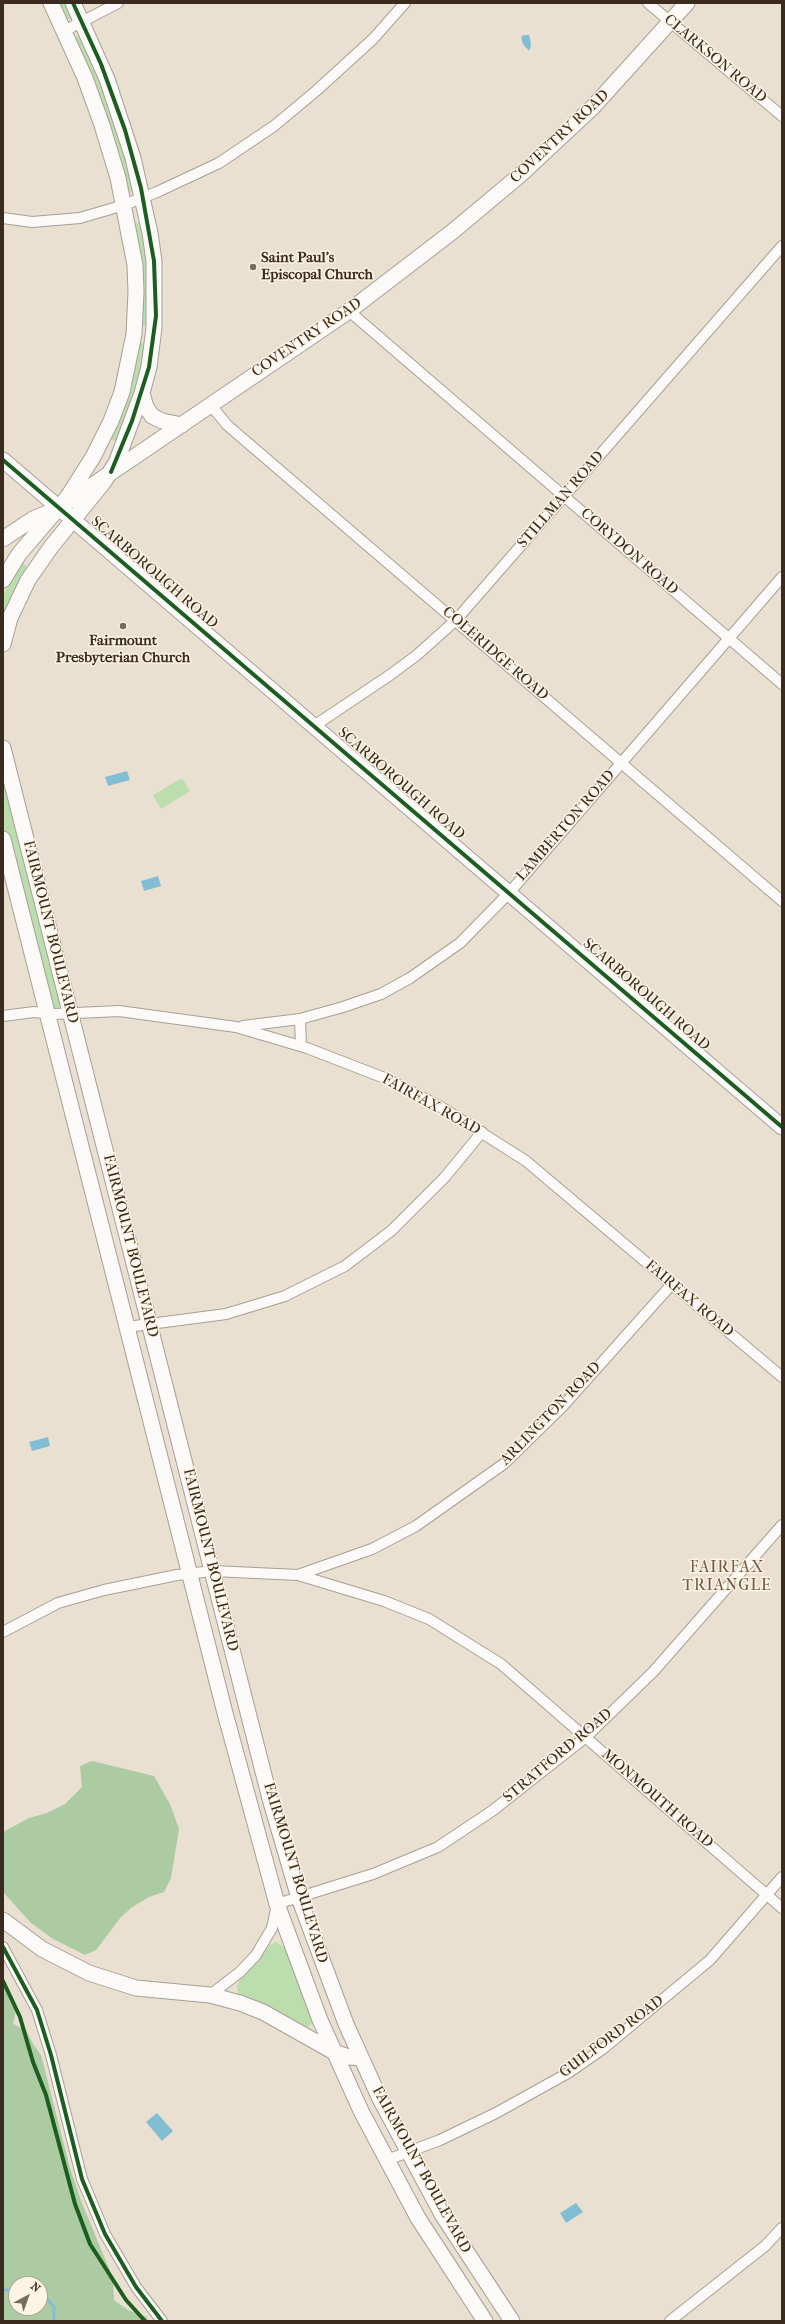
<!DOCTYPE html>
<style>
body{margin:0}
#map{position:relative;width:785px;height:2324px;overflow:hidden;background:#e9e0d1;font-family:"IM FELL French Canon",serif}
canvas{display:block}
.frame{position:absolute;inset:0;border:4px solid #3b2a1e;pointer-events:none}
.north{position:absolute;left:8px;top:2276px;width:40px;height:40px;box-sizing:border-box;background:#fcf5e5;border:1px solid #afa495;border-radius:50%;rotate:41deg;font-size:11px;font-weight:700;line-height:16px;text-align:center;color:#3b2a1e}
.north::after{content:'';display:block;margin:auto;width:14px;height:18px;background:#786a5d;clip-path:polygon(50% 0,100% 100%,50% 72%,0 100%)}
</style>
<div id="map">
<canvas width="785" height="2324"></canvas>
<div class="frame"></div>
<div class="north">N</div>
</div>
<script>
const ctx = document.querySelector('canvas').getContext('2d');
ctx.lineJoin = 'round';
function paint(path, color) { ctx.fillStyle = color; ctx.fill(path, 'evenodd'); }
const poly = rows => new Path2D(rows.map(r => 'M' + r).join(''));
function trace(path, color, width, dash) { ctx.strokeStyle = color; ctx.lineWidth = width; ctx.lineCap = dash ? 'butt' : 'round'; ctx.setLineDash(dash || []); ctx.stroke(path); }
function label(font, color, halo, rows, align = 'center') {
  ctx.font = font + ' "IM FELL French Canon",serif'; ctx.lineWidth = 3; ctx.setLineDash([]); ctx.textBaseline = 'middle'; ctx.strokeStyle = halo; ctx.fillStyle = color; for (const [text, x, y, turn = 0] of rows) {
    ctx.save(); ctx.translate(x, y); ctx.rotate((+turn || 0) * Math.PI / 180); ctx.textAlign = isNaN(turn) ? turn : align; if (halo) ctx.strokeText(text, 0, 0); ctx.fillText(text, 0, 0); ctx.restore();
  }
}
paint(poly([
 [56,3,68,3,73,18,66,20],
 [81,34,104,82,135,190,132,192,128,191,75,41,76,37],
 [143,222,147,241,148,325,144,326,141,324,133,224],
 [143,342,145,344,144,365,117,442,108,438,138,345],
 [22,562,29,569,3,625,3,595],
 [3,775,62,1003,59,1008,55,1009,50,1004,3,823],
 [182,778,190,791,161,809,153,795],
 [276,1942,284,1947,289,1954,312,2019,312,2024,308,2027,304,2028,238,1994,237,1985,240,1980,270,1945]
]), '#bcddae');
paint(poly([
 [92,1761,154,1776,170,1804,179,1829,171,1878,164,1892,149,1897,131,1908,121,1917,96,1950,85,1955,53,1939,31,1923,3,1892,3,1832,29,1818,47,1813,65,1804,82,1787,80,1766],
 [3,1983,9,1989,16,2010,13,2024,26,2030,33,2044,41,2055,70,2168,82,2203,113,2278,114,2300,128,2310,147,2317,148,2321,3,2321],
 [16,2284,40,2284,40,2308,16,2308]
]), '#accba2');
paint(poly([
 [524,35,529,35,530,38,531,46,529,51,523,44,521,37],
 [127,771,130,780,108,786,105,777],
 [158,876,161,886,144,891,141,881],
 [48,1437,50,1446,32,1451,29,1442],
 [157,2113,173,2131,162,2141,146,2122],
 [576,2203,583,2212,566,2223,560,2213]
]), '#82bed3');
trace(poly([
 [3,2290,16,2290],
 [40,2291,54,2307,54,2321]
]), '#82bed3', 3);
const street = poly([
 [648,3,782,116],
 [64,31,118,3],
 [3,218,32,222,80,218,124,205,157,192,219,163,274,126,316,91,373,39,405,3],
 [349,311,782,684],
 [210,404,227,425,782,901],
 [314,726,390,675,417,655,456,620,782,246],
 [3,1016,34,1012,54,1014,119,1011,236,1027,307,1048,387,1079,441,1107,526,1161,782,1377],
 [300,1019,301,1046],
 [243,1026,300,1019,343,1007,381,994,410,978,460,943,509,893,782,577],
 [127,1327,226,1314,285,1296,345,1266,391,1231,445,1177,482,1132],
 [298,1575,384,1601,429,1619,501,1664,782,1908],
 [3,1632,58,1603,104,1590,177,1575,213,1571,298,1575,372,1549,416,1526,505,1463,563,1406,672,1284],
 [3,1947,37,2010,51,2055,82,2179,105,2234,136,2287,162,2321],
 [210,1995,240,1972,256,1955,272,1928,277,1904,373,1874,438,1847,492,1811,586,1737,653,1672,782,1525],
 [387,2160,440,2140,496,2113,568,2073,604,2048,710,1960,782,1877],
 [670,2321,765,2246,782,2228]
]);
const secondary = poly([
 [142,393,146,407,152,416,162,421,182,425],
 [3,460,782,1127],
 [3,539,33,519,59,508,349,311,452,232,519,176,593,107,687,3],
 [3,580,19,554,67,498,93,457,111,421,122,392,134,334,136,292,135,265,118,178,102,125,85,78,51,3],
 [3,644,10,618,28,580,51,547,103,483,116,463,142,393,149,367,154,328,154,261,150,233,133,158,107,79,73,3],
 [3,748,270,1799,299,1898,346,2024,380,2099,443,2216,512,2321],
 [3,839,225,1713,277,1904,320,2020,361,2111,418,2218,485,2321],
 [3,1920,42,1949,89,1973,136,1988,210,1995,240,2003,263,2012,334,2052,349,2057,361,2058]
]);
trace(street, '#a69f95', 12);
trace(secondary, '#a69f95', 17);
trace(street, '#fcfaf8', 10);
trace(secondary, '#fcfaf8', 15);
trace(poly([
 [73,3,101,64,125,130,141,188,154,261,156,316,149,367,132,421,111,472],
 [3,460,782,1127],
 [3,1947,37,2010,51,2055,82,2179,105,2234,136,2287,162,2321],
 [3,1981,20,2017,33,2062,46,2095,75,2204,90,2244,126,2300,145,2321]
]), '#1b5e20', 4);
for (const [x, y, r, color] of [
 [253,267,4,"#786a5d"],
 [123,626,4,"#786a5d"]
]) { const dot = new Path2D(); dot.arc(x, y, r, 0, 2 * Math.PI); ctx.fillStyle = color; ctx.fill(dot); trace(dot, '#fcf5e5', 1.5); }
label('15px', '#3b2a1e', '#fcf5e5', [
 ["CLARKSON ROAD",715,59,40],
 ["COVENTRY ROAD",560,137,-43],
 ["COVENTRY ROAD",307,338,-34],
 ["STILLMAN ROAD",561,500,-49],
 ["CORYDON ROAD",629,552,41],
 ["SCARBOROUGH ROAD",154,573,41],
 ["COLERIDGE ROAD",495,654,41],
 ["SCARBOROUGH ROAD",401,784,41],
 ["LAMBERTON ROAD",566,826,-49],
 ["FAIRMOUNT BOULEVARD",50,932,76],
 ["SCARBOROUGH ROAD",646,995,41],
 ["FAIRFAX ROAD",431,1105,29],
 ["FAIRMOUNT BOULEVARD",130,1246,76],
 ["FAIRFAX ROAD",689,1299,40],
 ["ARLINGTON ROAD",551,1414,-46],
 ["FAIRMOUNT BOULEVARD",210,1560,76],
 ["STRATFORD ROAD",558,1756,-40],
 ["MONMOUTH ROAD",657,1799,41],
 ["FAIRMOUNT BOULEVARD",295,1873,73],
 ["GUILFORD ROAD",612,2037,-37],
 ["FAIRMOUNT BOULEVARD",421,2170,61]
]);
label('bold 15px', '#3b2a1e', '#fcf5e5', [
 ["Saint Paul's",261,258],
 ["Episcopal Church",261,275],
 ["Fairmount",123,641,"center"],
 ["Presbyterian Church",123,658,"center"]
], 'left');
ctx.letterSpacing = '1px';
label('16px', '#755a43', '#fcf5e5', [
 ["FAIRFAX",727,1568],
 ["TRIANGLE",727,1586]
]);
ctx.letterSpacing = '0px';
</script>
